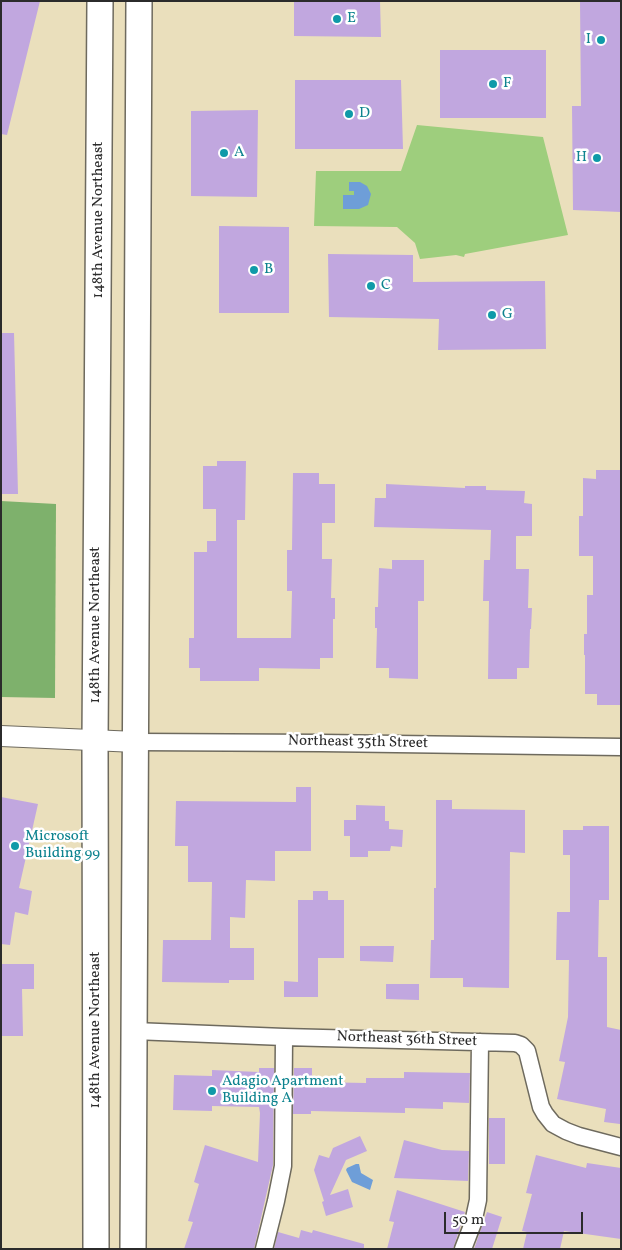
<!DOCTYPE html>
<style>
body{margin:0}
#map{position:relative;width:622px;height:1250px;overflow:hidden;background:#eadfbc;font-family:Vollkorn,serif}
canvas{display:block}
.frame{position:absolute;inset:0;border:2px solid #2b2b2b;pointer-events:none}
.scale{position:absolute;left:444px;top:1212px;width:139px;height:22px;box-sizing:border-box;border:2px solid #2b2b2b;border-top:0;padding-left:6px;font-size:15px;line-height:18px;white-space:nowrap;color:#2b2b2b;-webkit-text-stroke:4px #fff;paint-order:stroke}
</style>
<div id="map">
<canvas width="622" height="1250"></canvas>
<div class="frame"></div>
<div class="scale">50 m</div>
</div>
<script>
const ctx = document.querySelector('canvas').getContext('2d');
ctx.lineJoin = 'round';
function paint(path, color) { ctx.fillStyle = color; ctx.fill(path, 'evenodd'); }
const poly = rows => new Path2D(rows.map(r => 'M' + r).join(''));
function trace(path, color, width, dash) { ctx.strokeStyle = color; ctx.lineWidth = width; ctx.lineCap = dash ? 'butt' : 'round'; ctx.setLineDash(dash || []); ctx.stroke(path); }
function label(font, color, halo, rows, align = 'center') {
  ctx.font = font + ' Vollkorn,serif'; ctx.lineWidth = 5; ctx.setLineDash([]); ctx.textBaseline = 'middle'; ctx.strokeStyle = halo; ctx.fillStyle = color; for (const [text, x, y, turn = 0] of rows) {
    ctx.save(); ctx.translate(x, y); ctx.rotate((+turn || 0) * Math.PI / 180); ctx.textAlign = isNaN(turn) ? turn : align; if (halo) ctx.strokeText(text, 0, 0); ctx.fillText(text, 0, 0); ctx.restore();
  }
}
paint(poly([
 [417,125,543,137,568,235,465,254,464,257,456,255,420,259,415,243,397,227,314,226,316,171,401,171]
]), '#9ece7d');
paint(poly([
 [1,501,56,504,55,698,1,697]
]), '#7eb16c');
paint(poly([
 [349,182,360,182,367,186,371,194,368,205,359,209,343,209,343,195,354,195,354,191,349,191],
 [356,1164,359,1164,361,1173,373,1180,370,1190,352,1182,346,1170,347,1168]
]), '#6e9ed8');
paint(poly([
 [1,1,40,1,7,135,1,134],
 [294,1,380,1,381,37,294,36],
 [580,1,621,1,621,212,573,210,572,106,581,106],
 [440,50,546,50,546,118,440,118],
 [295,80,401,80,403,149,295,149],
 [258,110,257,197,191,196,191,111],
 [219,226,289,227,289,313,219,313],
 [328,254,413,255,413,282,545,281,546,349,438,350,439,319,329,317],
 [1,333,14,333,18,494,1,494],
 [217,461,246,461,245,520,237,520,237,638,291,638,292,591,287,591,287,550,292,550,293,473,319,473,319,484,335,484,335,523,322,523,322,559,332,559,331,598,335,598,335,619,333,619,333,658,320,658,320,669,259,668,259,681,200,681,200,668,189,668,189,638,194,638,194,552,207,552,207,541,216,541,216,509,203,509,203,466,217,466],
 [596,470,621,470,621,705,597,705,597,694,585,694,585,655,584,655,584,634,587,634,587,595,593,595,593,556,579,556,579,516,583,516,583,478,596,479],
 [386,484,465,488,465,486,486,486,486,490,525,491,524,503,532,504,532,536,516,536,516,569,529,569,528,608,532,608,531,629,530,629,529,668,517,668,517,679,488,679,489,601,483,601,484,560,490,560,491,530,374,527,375,498,386,498],
 [392,560,424,560,424,601,418,601,418,679,389,678,389,668,376,668,377,628,375,628,375,607,378,607,379,568,392,569],
 [296,787,311,787,311,851,275,851,275,881,246,880,245,918,230,917,230,948,254,948,254,980,229,980,229,983,162,982,163,940,211,940,212,882,188,882,188,846,175,846,176,801,296,802],
 [1,797,38,804,19,888,32,891,28,915,15,912,10,945,1,944],
 [436,800,452,800,452,809,525,810,525,853,510,852,509,988,463,987,463,978,430,978,431,940,434,940,434,888,436,888],
 [356,805,385,806,385,821,389,821,389,829,403,830,402,847,391,846,390,851,368,851,368,857,350,857,350,836,344,836,344,820,356,820],
 [583,826,609,826,609,900,599,900,598,957,607,957,607,1027,621,1030,621,1116,620,1124,604,1122,606,1109,557,1099,565,1062,559,1061,568,1017,569,960,556,960,557,912,570,912,570,855,563,855,563,830,583,830],
 [313,891,328,891,328,900,344,900,344,958,318,958,318,997,284,997,284,981,298,982,298,900,313,900],
 [360,946,394,946,393,962,360,961],
 [1,964,34,964,34,989,22,989,23,1036,1,1036],
 [386,984,419,984,419,1000,386,999],
 [259,1068,274,1068,273,1165,254,1249,184,1249,193,1222,188,1221,199,1184,194,1182,205,1145,258,1162,260,1113,259,1107,212,1106,212,1111,173,1110,174,1075,212,1076,212,1070,259,1072],
 [294,1068,312,1068,312,1082,366,1083,366,1078,404,1078,404,1072,470,1073,469,1103,443,1102,443,1109,405,1108,405,1113,311,1111,311,1114,293,1114],
 [489,1118,505,1118,505,1164,489,1164],
 [360,1136,367,1151,346,1160,330,1195,348,1189,353,1207,326,1216,322,1202,324,1201,314,1170,319,1155,329,1158,333,1148],
 [404,1140,442,1150,469,1151,468,1181,394,1178],
 [536,1155,586,1168,587,1163,621,1168,621,1239,564,1231,560,1249,523,1249,527,1232,522,1231,532,1194,526,1193],
 [397,1190,465,1212,453,1249,387,1249,394,1222,389,1221],
 [487,1212,502,1217,492,1249,474,1249],
 [301,1230,312,1233,313,1230,364,1244,364,1249,274,1249,278,1232,299,1238]
]), '#c1a7df');
const minor = poly([
 [136,742,321,743,621,747],
 [134,1031,284,1037,515,1043,521,1045,527,1051,541,1107,545,1114,553,1124,566,1131,579,1136,621,1147],
 [264,1249,276,1201,283,1166,284,1037],
 [463,1249,473,1223,478,1200,480,1042]
]);
const tertiary = poly([
 [1,736,136,742]
]);
const primary = poly([
 [96,1249,95,741,100,1],
 [133,1249,139,1]
]);
trace(minor, '#6e6a5e', 19);
trace(tertiary, '#6e6a5e', 22);
trace(primary, '#6e6a5e', 28);
trace(minor, '#fff', 16);
trace(tertiary, '#fff', 20);
trace(primary, '#fff', 25);
for (const [x, y, r, color] of [
 [337,19,5,"#0f9aa8"],
 [601,40,5,"#0f9aa8"],
 [493,84,5,"#0f9aa8"],
 [349,114,5,"#0f9aa8"],
 [224,153,5,"#0f9aa8"],
 [597,158,5,"#0f9aa8"],
 [254,270,5,"#0f9aa8"],
 [371,286,5,"#0f9aa8"],
 [492,315,5,"#0f9aa8"],
 [15,846,5,"#0f9aa8"],
 [212,1091,5,"#0f9aa8"]
]) { const dot = new Path2D(); dot.arc(x, y, r, 0, 2 * Math.PI); ctx.fillStyle = color; ctx.fill(dot); trace(dot, '#fff', 2); }
label('15px', '#0d838f', '#fff', [
 ["E",347,19],
 ["I",591,40,"right"],
 ["F",503,84],
 ["D",359,114],
 ["A",234,153],
 ["H",587,158,"right"],
 ["B",264,270],
 ["C",381,286],
 ["G",502,315],
 ["Microsoft",25,837],
 ["Building 99",25,854],
 ["Adagio Apartment",222,1082],
 ["Building A",222,1099]
], 'left');
label('15px', '#2b2b2b', '#fff', [
 ["148th Avenue Northeast",99,220,-90],
 ["148th Avenue Northeast",96,625,-90],
 ["Northeast 35th Street",358,743,1],
 ["148th Avenue Northeast",96,1030,-90],
 ["Northeast 36th Street",407,1040,2]
]);
</script>
